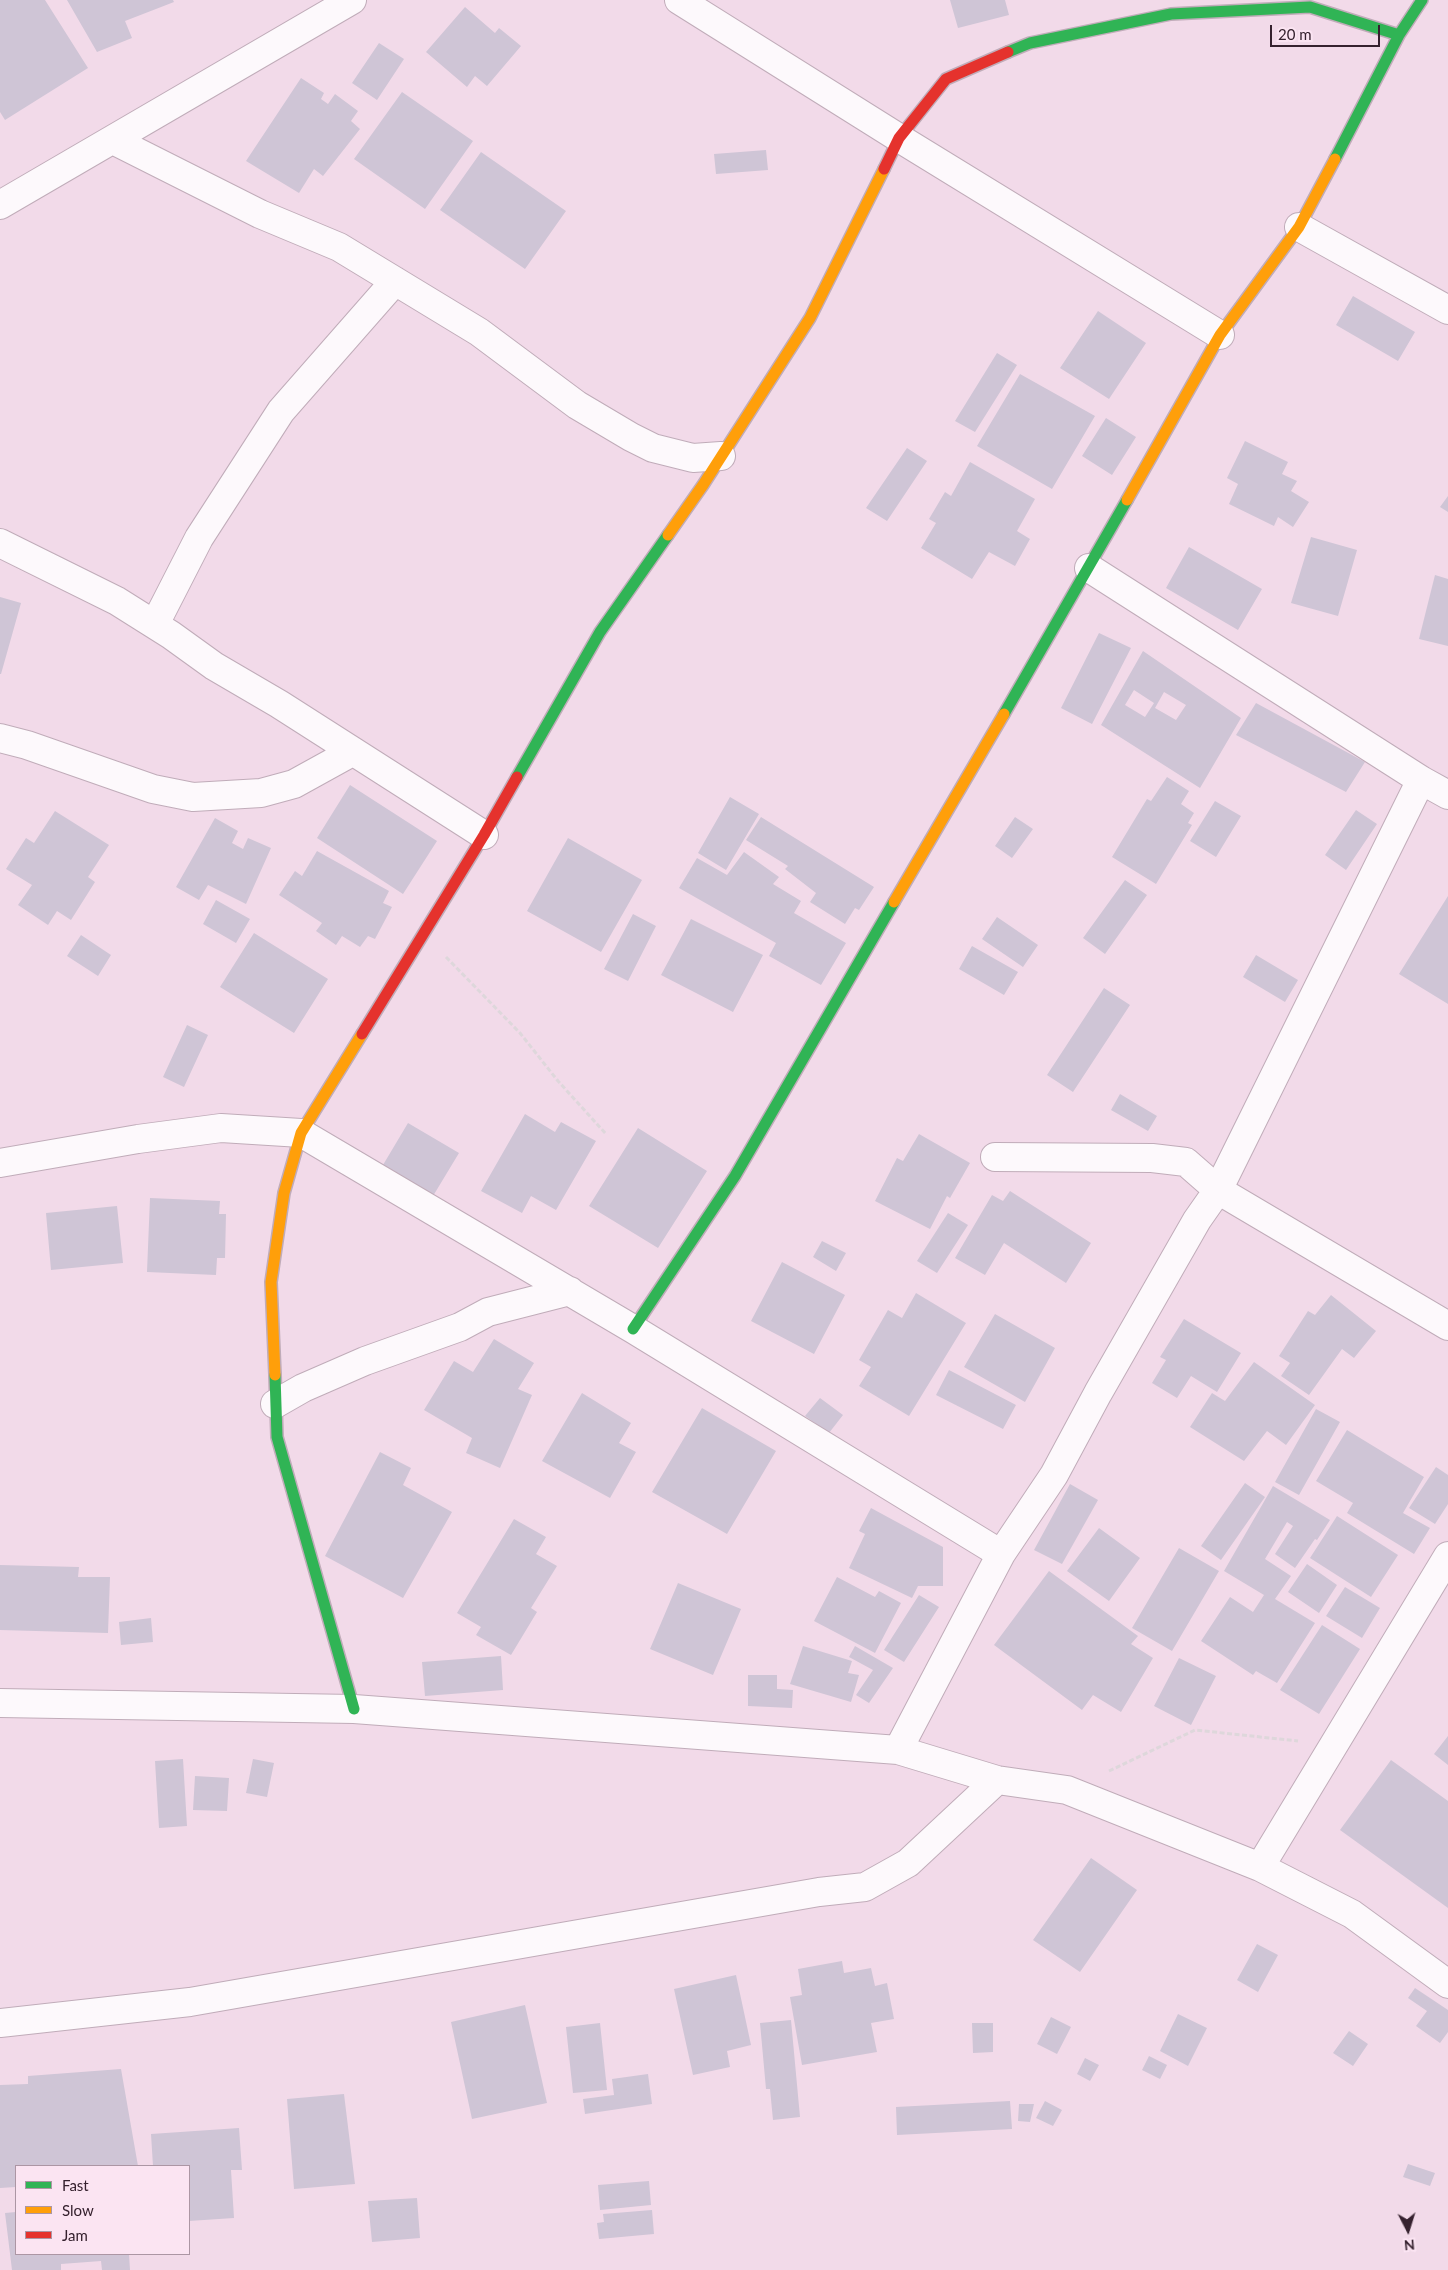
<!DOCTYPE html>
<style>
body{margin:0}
#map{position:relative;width:1448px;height:2270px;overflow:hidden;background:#f2dae9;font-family:Lato,sans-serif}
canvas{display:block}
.legend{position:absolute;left:15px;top:2165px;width:175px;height:90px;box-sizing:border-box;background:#fbe4f2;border:1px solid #ac96a4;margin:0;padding:6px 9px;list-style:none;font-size:15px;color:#35212e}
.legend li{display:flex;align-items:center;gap:10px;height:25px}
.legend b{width:25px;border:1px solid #ac96a4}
.north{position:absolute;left:1383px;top:2205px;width:50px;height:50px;-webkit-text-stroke:4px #fbe4f2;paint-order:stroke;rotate:175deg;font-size:14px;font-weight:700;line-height:20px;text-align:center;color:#35212e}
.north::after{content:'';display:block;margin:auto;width:18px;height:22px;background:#35212e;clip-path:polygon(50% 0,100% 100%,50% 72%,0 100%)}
.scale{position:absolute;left:1270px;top:25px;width:110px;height:22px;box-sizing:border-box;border:2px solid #35212e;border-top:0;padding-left:6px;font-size:15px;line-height:18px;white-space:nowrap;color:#35212e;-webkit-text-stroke:4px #fbe4f2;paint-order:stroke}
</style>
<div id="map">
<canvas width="1448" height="2270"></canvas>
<ul class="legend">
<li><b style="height:6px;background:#30b455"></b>Fast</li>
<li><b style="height:6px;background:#ff9f0a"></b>Slow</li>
<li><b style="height:6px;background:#e5322d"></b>Jam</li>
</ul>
<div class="north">N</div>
<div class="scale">20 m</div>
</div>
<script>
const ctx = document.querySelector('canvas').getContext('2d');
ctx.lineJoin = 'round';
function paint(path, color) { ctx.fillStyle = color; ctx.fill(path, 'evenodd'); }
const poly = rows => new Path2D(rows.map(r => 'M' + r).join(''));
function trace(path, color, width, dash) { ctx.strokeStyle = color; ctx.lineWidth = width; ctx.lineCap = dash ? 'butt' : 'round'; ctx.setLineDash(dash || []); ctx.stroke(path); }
paint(poly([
 [0,0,45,0,88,68,5,120,0,112],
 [67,0,173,0,174,2,125,21,132,38,97,52],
 [950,0,1005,0,1009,15,958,28],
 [465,7,495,33,499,28,521,46,487,86,475,76,467,87,426,52],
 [379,43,404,59,377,100,352,83],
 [301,78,324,93,321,99,328,104,335,94,358,111,351,121,360,129,323,176,314,169,299,193,246,161],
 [402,92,473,141,425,209,354,159],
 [766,150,768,170,716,174,714,154],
 [481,152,566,211,525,269,440,210],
 [1353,296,1415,332,1398,361,1336,325],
 [1098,311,1146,343,1109,399,1060,368],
 [997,353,1017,365,975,432,955,421],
 [1020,374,1095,416,1052,489,977,446],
 [1106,418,1136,437,1112,475,1082,456],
 [1245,441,1288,462,1282,474,1297,481,1291,491,1309,502,1293,527,1278,517,1274,526,1229,504,1238,484,1227,478],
 [907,448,927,461,887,521,866,508],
 [970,462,1035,499,1017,531,1030,539,1015,566,989,552,972,579,921,548,936,523,929,519,945,492,951,496],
 [1448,496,1448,512,1440,507],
 [1311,537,1357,550,1338,616,1291,603],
 [1189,547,1262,589,1238,630,1166,588],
 [1435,575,1448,579,1448,646,1419,639],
 [0,597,21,603,1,674,0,674],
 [1099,633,1131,648,1092,724,1061,708],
 [1143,651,1241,718,1200,788,1101,725],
 [1134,690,1154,703,1145,717,1125,705],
 [1164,692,1186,705,1176,720,1155,708],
 [1256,703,1365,762,1346,792,1236,735],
 [1167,777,1189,791,1181,804,1194,813,1188,823,1192,825,1156,884,1112,857,1147,799,1151,801],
 [350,785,437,841,403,894,317,838],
 [730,797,759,814,726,870,698,853],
 [1215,801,1241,816,1216,857,1190,841],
 [1356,810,1377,824,1346,870,1325,855],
 [55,811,109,845,88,877,95,882,71,920,57,911,48,925,18,905,32,885,6,869,26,838,34,843],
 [761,817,874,887,859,910,855,908,845,924,810,902,816,893,785,869,788,866,746,840],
 [1015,817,1033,829,1012,858,995,846],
 [215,818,238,831,232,843,243,849,248,838,271,848,246,904,208,885,199,900,176,887],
 [568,838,642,880,601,952,527,911],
 [317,851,389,891,383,903,392,907,375,939,368,936,360,947,342,936,336,945,316,931,322,923,279,895,295,871,302,876],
 [744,852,779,877,773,884,801,901,794,913,846,943,821,985,769,956,776,943,679,888,697,858,727,875],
 [1125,880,1147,895,1105,954,1083,938],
 [1448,896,1448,1004,1399,974],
 [216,900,250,919,236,943,203,924],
 [633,914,656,926,628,981,604,969],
 [997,917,1038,945,1023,967,982,939],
 [691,919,763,955,733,1012,661,975],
 [254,933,328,979,294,1033,220,987],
 [81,935,111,955,98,976,67,956],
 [972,946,1018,972,1004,995,959,969],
 [1256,955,1298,980,1285,1002,1243,977],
 [1104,988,1130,1005,1073,1092,1047,1075],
 [187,1025,208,1035,184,1087,163,1077],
 [1120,1094,1157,1116,1148,1131,1111,1110],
 [525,1114,555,1132,561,1122,596,1141,556,1210,531,1196,522,1213,481,1191],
 [408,1123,459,1153,430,1201,380,1170],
 [638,1128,707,1171,658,1248,589,1206],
 [919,1134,970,1163,950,1198,947,1196,930,1229,875,1201,897,1158,903,1161],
 [1010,1191,1091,1243,1066,1283,1004,1243,985,1275,955,1258,992,1195,1003,1201],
 [150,1198,220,1201,219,1214,226,1214,225,1258,217,1258,216,1275,147,1272],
 [117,1206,123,1263,51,1270,46,1213],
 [948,1213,968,1225,937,1273,917,1261],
 [822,1241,846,1253,836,1271,813,1257],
 [782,1262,845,1295,814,1354,751,1321],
 [916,1293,966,1323,909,1416,859,1386,871,1367,859,1360,888,1310,902,1318],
 [1331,1295,1376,1331,1354,1358,1342,1349,1309,1395,1281,1376,1290,1363,1279,1356,1308,1311,1315,1315],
 [995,1314,1055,1348,1025,1402,964,1367],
 [1184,1319,1241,1353,1217,1392,1191,1376,1177,1398,1152,1383,1166,1360,1160,1357],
 [494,1339,534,1363,518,1389,532,1395,500,1468,466,1453,472,1438,424,1410,454,1361,473,1372],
 [1254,1362,1315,1405,1286,1445,1267,1431,1244,1461,1190,1427,1212,1393,1225,1401],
 [949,1370,1016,1405,1003,1429,936,1395],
 [582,1393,631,1423,619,1443,636,1452,610,1498,542,1461],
 [820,1398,843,1415,829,1433,805,1416],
 [702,1408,776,1451,727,1534,652,1492],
 [1316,1409,1340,1422,1299,1495,1275,1482],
 [1347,1430,1424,1477,1403,1513,1430,1528,1414,1554,1347,1513,1353,1503,1316,1481],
 [380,1452,411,1468,403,1485,452,1512,403,1598,325,1556],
 [1436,1467,1448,1475,1448,1504,1435,1524,1409,1508],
 [1245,1483,1265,1497,1221,1560,1201,1546],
 [1070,1484,1098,1500,1062,1564,1034,1550],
 [1273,1486,1330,1520,1317,1540,1315,1539,1295,1568,1275,1554,1293,1526,1287,1522,1265,1559,1291,1576,1275,1599,1315,1623,1277,1683,1256,1671,1253,1675,1201,1641,1230,1597,1253,1612,1264,1595,1224,1571],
 [871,1508,943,1547,943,1586,918,1586,912,1598,849,1568,865,1534,859,1531],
 [1337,1516,1398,1555,1371,1597,1310,1558],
 [514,1519,546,1537,536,1554,557,1566,531,1608,537,1612,511,1655,476,1635,481,1627,457,1613],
 [1099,1528,1140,1558,1109,1601,1067,1571],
 [1179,1548,1219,1571,1172,1651,1132,1628],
 [1307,1564,1337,1585,1319,1613,1288,1592],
 [0,1565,79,1567,78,1577,110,1577,108,1633,0,1630],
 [1049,1571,1138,1636,1131,1644,1153,1658,1121,1712,1093,1695,1082,1710,994,1645],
 [837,1577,875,1597,879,1591,901,1603,875,1653,814,1621],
 [678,1583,741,1609,713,1675,650,1649],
 [1345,1587,1380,1608,1362,1638,1326,1616],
 [919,1595,939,1607,904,1662,884,1650],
 [151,1618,153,1642,121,1645,119,1622],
 [1322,1625,1360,1649,1319,1714,1280,1690],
 [803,1646,852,1661,848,1673,859,1675,851,1702,790,1684],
 [855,1646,893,1668,869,1703,856,1695,873,1670,849,1657],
 [501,1656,503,1690,425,1696,422,1662],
 [1179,1658,1216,1676,1191,1725,1154,1706],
 [748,1675,777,1675,777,1689,793,1690,792,1708,748,1706],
 [1448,1736,1448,1765,1434,1754],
 [183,1759,187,1826,159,1828,155,1761],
 [253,1759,274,1763,267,1797,246,1793],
 [1391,1760,1448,1801,1448,1908,1340,1830],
 [195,1776,229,1778,227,1811,193,1810],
 [1091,1858,1137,1890,1080,1972,1033,1940],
 [1257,1944,1278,1955,1258,1992,1237,1980],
 [842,1961,844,1973,871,1968,875,1986,887,1983,894,2019,871,2023,877,2052,802,2065,790,1997,802,1995,798,1969],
 [736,1975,751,2045,727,2051,730,2067,693,2075,674,1989],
 [1415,1988,1448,2010,1448,2032,1440,2043,1416,2026,1427,2011,1408,1998],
 [525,2005,547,2103,472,2119,451,2022],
 [1178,2014,1207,2028,1188,2066,1160,2051],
 [1051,2017,1071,2027,1057,2054,1037,2044],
 [791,2020,800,2117,773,2120,770,2089,766,2089,760,2023],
 [600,2023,607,2090,573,2093,566,2027],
 [972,2023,993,2023,993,2052,973,2053],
 [1349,2031,1368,2044,1353,2066,1333,2053],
 [1149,2056,1167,2065,1160,2079,1142,2070],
 [1085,2058,1099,2065,1090,2081,1077,2074],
 [121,2069,138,2166,16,2166,16,2187,0,2188,0,2085,28,2084,28,2076],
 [648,2074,652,2104,585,2114,583,2099,614,2095,612,2079],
 [344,2094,355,2184,294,2189,287,2099],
 [1010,2101,1012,2129,897,2135,896,2107],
 [1045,2101,1062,2110,1053,2126,1036,2118],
 [1019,2104,1034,2104,1030,2122,1018,2121],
 [239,2128,242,2170,231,2170,234,2218,189,2221,189,2166,153,2166,151,2134],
 [1408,2164,1435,2173,1430,2186,1403,2177],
 [649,2181,651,2205,600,2210,598,2185],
 [417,2198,420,2238,372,2242,368,2201],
 [652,2210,654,2234,599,2239,597,2223,604,2222,603,2214],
 [16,2212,16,2254,129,2254,130,2270,102,2270,101,2261,61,2264,61,2270,12,2270,5,2213]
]), '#cfc5d6');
const street = poly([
 [679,0,899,138,1220,335],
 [113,140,260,214,339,247,479,332,577,405,631,437,653,448,693,458,721,456],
 [0,205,352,0],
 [1299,227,1448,310],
 [0,543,117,601,171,635,214,666,279,704,484,835],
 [1089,568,1421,780,1448,795],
 [155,624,199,538,281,411,395,281],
 [0,738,27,745,153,789,193,797,261,793,294,784,352,752],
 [995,1157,1152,1158,1186,1162,1218,1190,1448,1326],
 [0,1163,138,1139,221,1128,301,1133,633,1329,1001,1554],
 [275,1404,303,1388,365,1361,460,1327,488,1312,570,1291],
 [0,1703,354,1709,898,1750,997,1780,1067,1790,1260,1867,1352,1914,1448,1984],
 [898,1750,1001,1554,1054,1475,1098,1393,1197,1220,1218,1190,1421,780],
 [1260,1867,1448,1556],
 [0,2023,190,2002,819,1892,865,1887,908,1863,997,1780]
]);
const fast = poly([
 [1008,52,1030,43,1171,14,1310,7,1399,35],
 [1335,159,1399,35,1422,0],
 [1004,714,1127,500],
 [517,777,600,632,668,535],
 [633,1329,735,1176,894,902],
 [275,1375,277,1437,354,1709]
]);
const slow = poly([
 [1127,500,1220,335,1299,227,1335,159],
 [668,535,703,485,810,318,884,169],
 [894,902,1004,714],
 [275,1375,271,1282,284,1193,301,1133,362,1034]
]);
const jam = poly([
 [884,169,899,138,946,79,1008,52],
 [362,1034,484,835,517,777]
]);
trace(street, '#c0acb9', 30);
trace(fast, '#c0acb9', 14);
trace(slow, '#c0acb9', 14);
trace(jam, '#c0acb9', 14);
trace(poly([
 [446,957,520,1033,558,1081,606,1134],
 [1109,1771,1195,1730,1298,1741]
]), '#ded7db', 3, [5, 2.5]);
trace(street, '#fdf9fc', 28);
trace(fast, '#30b455', 11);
trace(slow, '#ff9f0a', 11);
trace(jam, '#e5322d', 11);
</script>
